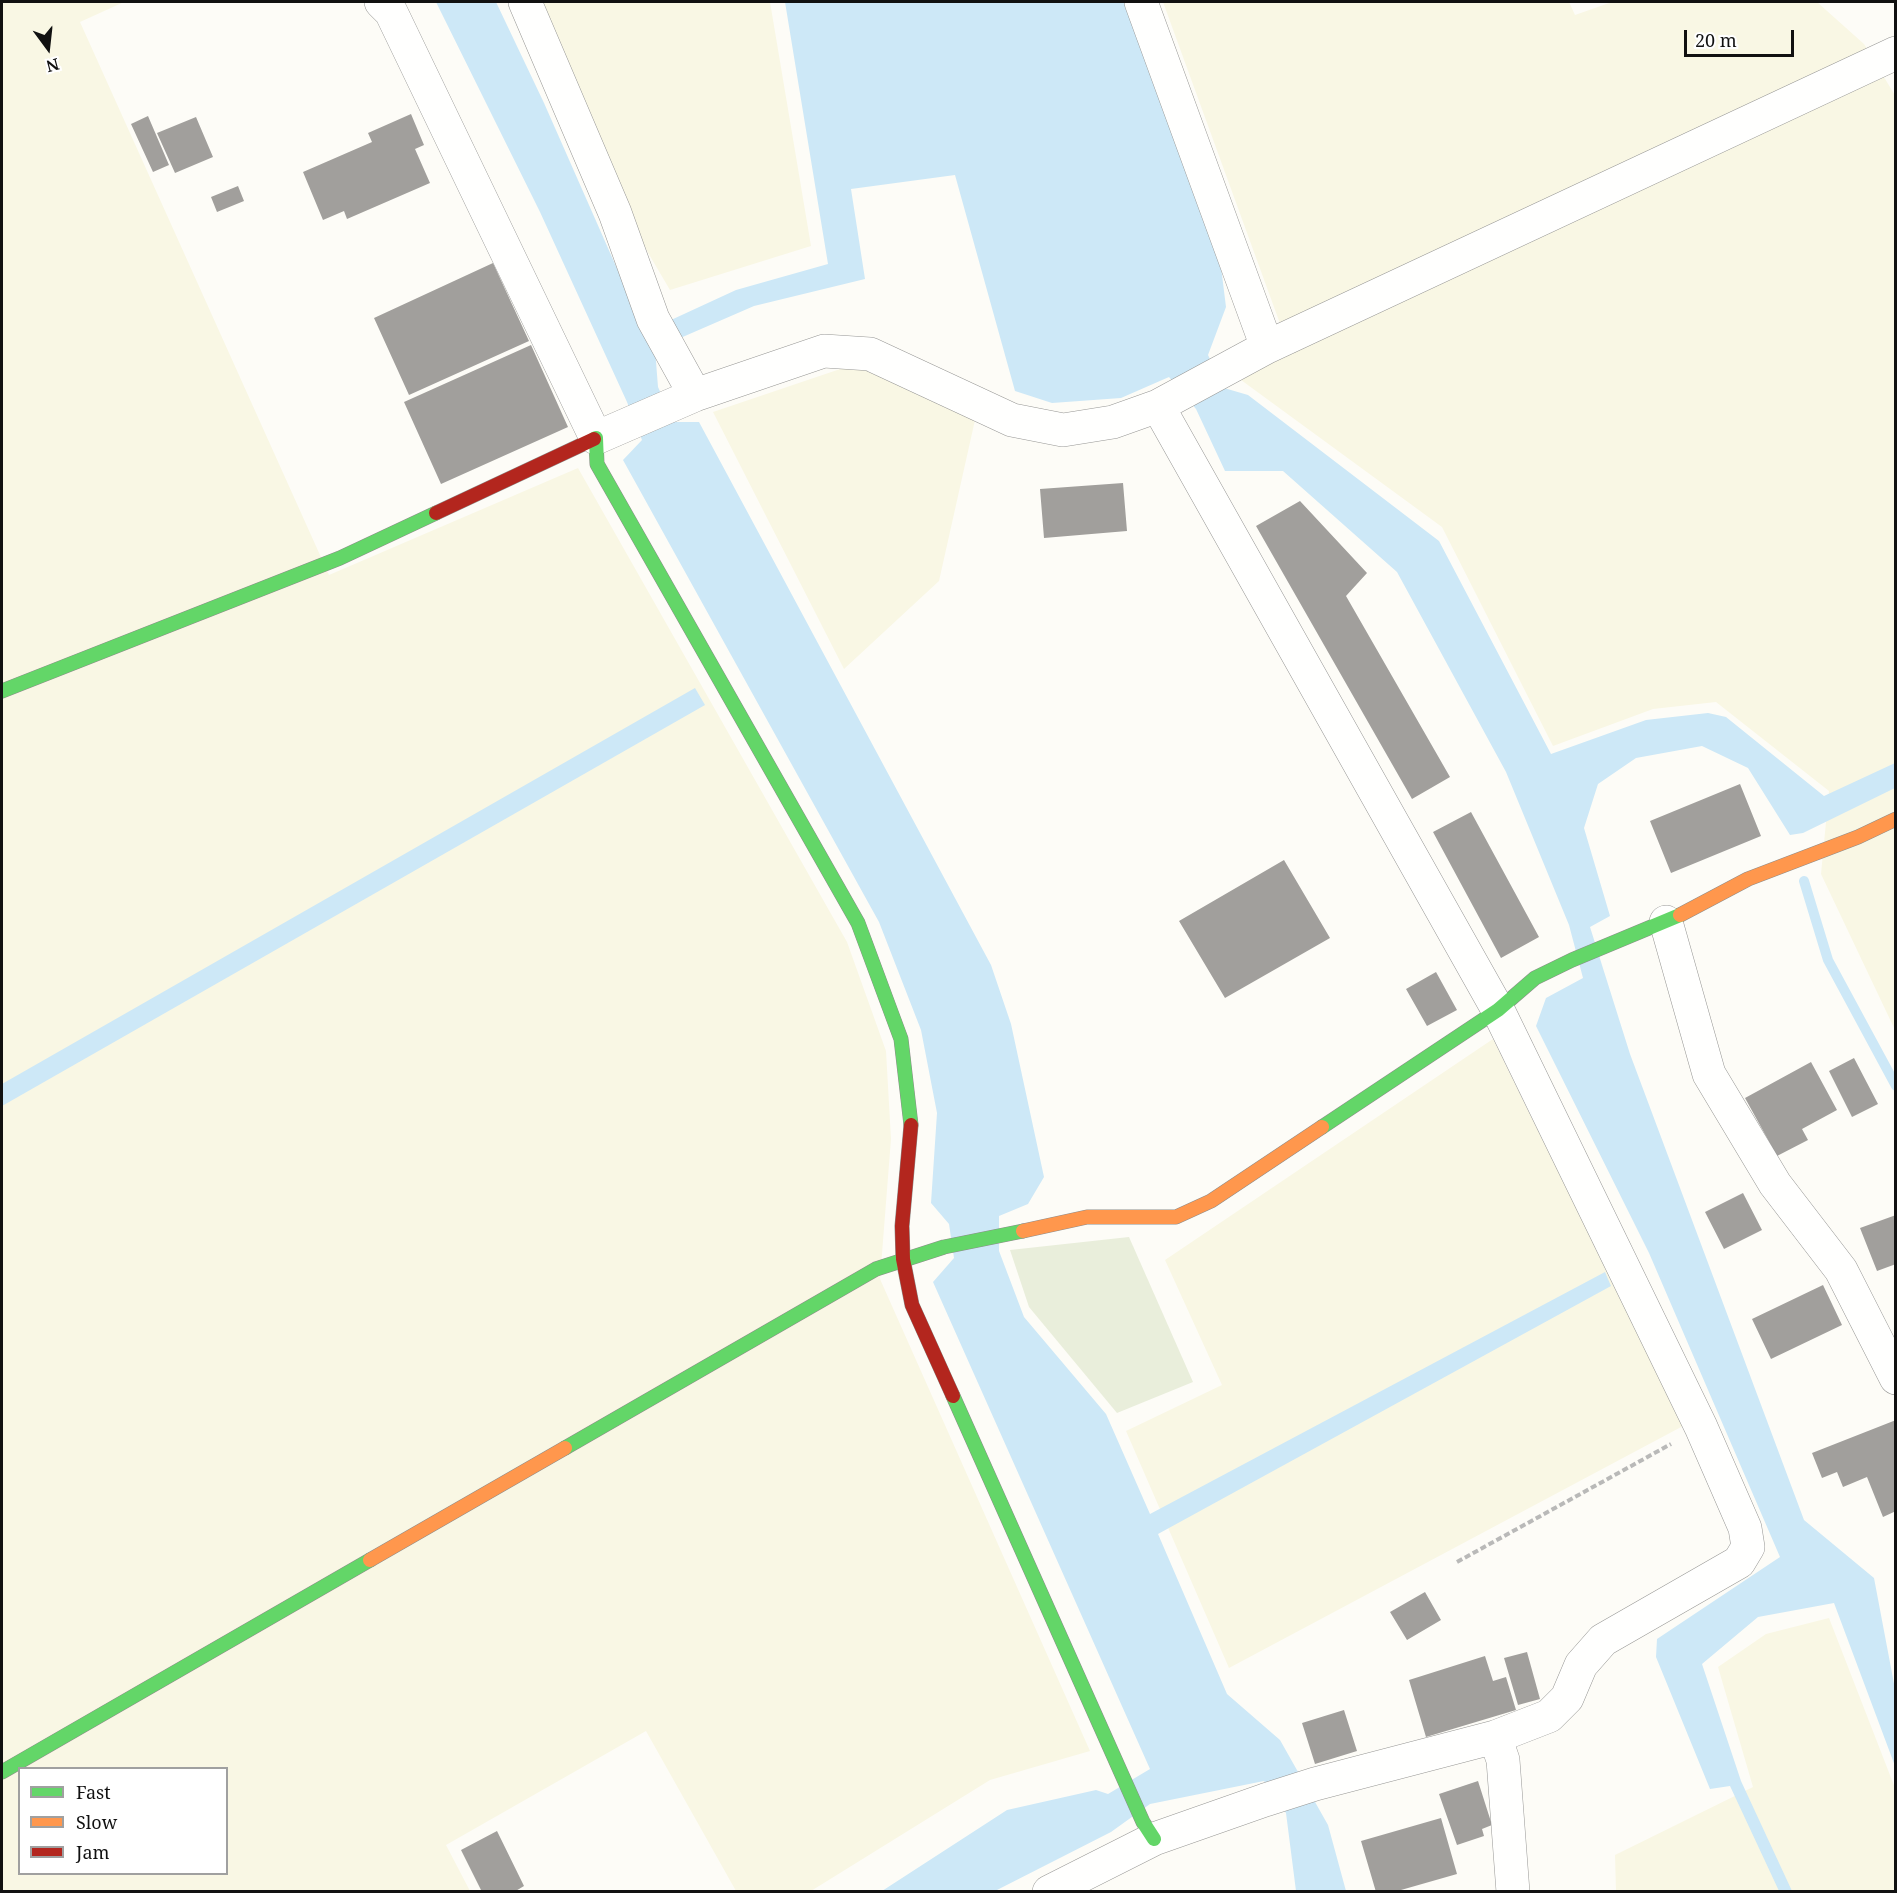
<!DOCTYPE html>
<style>
body{margin:0}
#map{position:relative;width:1897px;height:1893px;overflow:hidden;background:#fdfcf7;font-family:"Noto Serif",serif}
canvas{display:block}
.frame{position:absolute;inset:0;border:3px solid #111;pointer-events:none}
.legend{position:absolute;left:18px;top:1767px;width:210px;height:108px;box-sizing:border-box;background:#fff;border:2px solid #a0a0a0;margin:0;padding:8px 10px;list-style:none;font-size:18px;color:#111}
.legend li{display:flex;align-items:center;gap:12px;height:30px}
.legend b{width:30px;border:2px solid #a0a0a0}
.north{position:absolute;left:18px;top:18px;width:60px;height:60px;-webkit-text-stroke:4px #fff;paint-order:stroke;rotate:165deg;font-size:16px;font-weight:700;line-height:24px;text-align:center;color:#111}
.north::after{content:'';display:block;margin:auto;width:21px;height:27px;background:#111;clip-path:polygon(50% 0,100% 100%,50% 72%,0 100%)}
.scale{position:absolute;left:1684px;top:30px;width:110px;height:27px;box-sizing:border-box;border:3px solid #111;border-top:0;padding-left:8px;font-size:18px;line-height:21px;white-space:nowrap;color:#111;-webkit-text-stroke:4px #fff;paint-order:stroke}
</style>
<div id="map">
<canvas width="1897" height="1893"></canvas>
<div class="frame"></div>
<ul class="legend">
<li><b style="height:8px;background:#63d668"></b>Fast</li>
<li><b style="height:8px;background:#ff974d"></b>Slow</li>
<li><b style="height:8px;background:#b3261e"></b>Jam</li>
</ul>
<div class="north">N</div>
<div class="scale">20 m</div>
</div>
<script>
const ctx = document.querySelector('canvas').getContext('2d');
ctx.lineJoin = 'round';
function paint(path, color) { ctx.fillStyle = color; ctx.fill(path, 'evenodd'); }
const poly = rows => new Path2D(rows.map(r => 'M' + r).join(''));
function trace(path, color, width, dash) { ctx.strokeStyle = color; ctx.lineWidth = width; ctx.lineCap = dash ? 'butt' : 'round'; ctx.setLineDash(dash || []); ctx.stroke(path); }
paint(poly([
 [2,2,124,2,80,22,329,575,578,468,847,942,886,1051,891,1139,880,1279,1090,1751,990,1780,811,1891,736,1891,646,1731,446,1845,470,1891,2,1892],
 [20,1768,226,1768,226,1874,20,1874],
 [543,2,770,2,811,246,670,290,617,200],
 [1163,2,1569,2,1575,15,1612,2,1817,2,1864,44,1896,97,1895,1030,1821,874,1829,791,1716,702,1653,709,1553,746,1442,527,1241,380,1290,351],
 [855,364,975,420,939,581,844,669,713,412],
 [1493,1039,1683,1426,1229,1668,1126,1431,1222,1385,1165,1260],
 [1829,1618,1895,1788,1895,1891,1616,1891,1615,1855,1753,1787,1718,1667,1766,1634]
]), '#f9f7e4');
paint(poly([
 [1129,1237,1193,1382,1117,1413,1029,1307,1010,1250]
]), '#e9eedb');
paint(poly([
 [436,2,496,2,544,103,645,332,736,290,828,264,785,2,1127,2,1218,243,1226,307,1208,355,1224,388,1248,395,1439,541,1551,754,1646,720,1708,713,1726,717,1824,796,1895,763,1895,788,1803,833,1790,835,1748,768,1702,746,1636,758,1598,784,1584,828,1610,916,1590,927,1630,1054,1804,1520,1874,1578,1895,1689,1895,1766,1834,1603,1758,1617,1702,1664,1741,1781,1792,1891,1779,1891,1730,1786,1710,1789,1656,1657,1657,1639,1780,1557,1649,1253,1536,1026,1546,998,1583,978,1569,925,1506,772,1397,572,1283,471,1225,471,1196,409,1169,377,1121,398,1052,403,1015,391,955,175,851,189,865,279,754,306,655,349,658,387,674,422,699,422,991,965,1011,1024,1044,1177,1028,1204,999,1216,999,1251,1024,1317,1106,1414,1150,1514,1605,1272,1611,1286,1158,1534,1227,1694,1280,1740,1328,1825,1346,1891,1296,1891,1286,1813,1264,1781,1150,1804,1111,1832,995,1891,882,1891,1007,1810,1096,1790,1108,1794,1150,1769,933,1282,954,1258,949,1224,931,1203,937,1113,921,1030,879,922,623,460,642,440,627,402,540,212],
 [695,688,705,705,2,1106,2,1084]
]), '#cde8f7');
trace(poly([
 [1804,881,1828,960,1896,1086]
]), '#cde8f7', 10);
paint(poly([
 [411,114,424,145,415,149,430,183,347,219,344,211,323,220,303,172,372,142,368,133],
 [148,116,169,165,153,172,131,124],
 [196,117,213,157,175,173,157,133],
 [238,186,244,201,217,212,211,197],
 [493,263,529,341,409,395,374,318],
 [531,345,568,427,441,484,404,402],
 [1123,483,1127,531,1044,538,1040,489],
 [1300,501,1367,573,1346,596,1450,777,1412,799,1256,526],
 [1740,784,1761,836,1671,873,1650,821],
 [1471,812,1539,937,1501,958,1433,832],
 [1284,860,1330,938,1225,998,1179,921],
 [1436,972,1457,1010,1427,1026,1406,989],
 [1854,1058,1878,1104,1852,1117,1829,1071],
 [1811,1062,1837,1110,1802,1129,1808,1140,1777,1156,1745,1098],
 [1743,1193,1762,1230,1724,1249,1705,1212],
 [1896,1215,1896,1264,1877,1271,1860,1228],
 [1823,1285,1842,1325,1771,1359,1752,1319],
 [1896,1420,1896,1511,1883,1517,1867,1477,1843,1487,1837,1472,1822,1478,1812,1453],
 [1425,1592,1441,1620,1407,1640,1390,1612],
 [1527,1652,1540,1699,1518,1705,1504,1658],
 [1485,1656,1493,1681,1506,1677,1516,1710,1426,1737,1409,1680],
 [1344,1710,1357,1751,1315,1764,1302,1723],
 [1478,1781,1492,1825,1482,1829,1484,1836,1457,1845,1439,1794],
 [1441,1818,1457,1874,1394,1892,1376,1892,1361,1841],
 [497,1831,524,1886,514,1892,482,1892,461,1850]
]), '#a19f9c');
const street = poly([
 [381,2,391,12,596,438,695,395,824,351,870,354,1012,420,1063,430,1113,422,1158,406,1267,347,1896,53],
 [525,2,615,213,653,319,695,395],
 [1141,2,1267,347],
 [1666,922,1709,1074,1775,1184,1841,1270,1896,1378],
 [1495,1737,1503,1760,1513,1892],
 [1049,1892,1154,1839,1265,1800,1315,1784,1495,1737,1549,1716,1567,1698,1581,1665,1603,1640,1739,1562,1748,1547,1745,1528,1701,1427,1498,1010,1158,406]
]);
const fast = poly([
 [594,439,596,438,597,464,858,923,901,1039,911,1125],
 [2,691,340,558,436,513],
 [1322,1127,1498,1010,1535,978,1572,960,1680,915],
 [953,1396,1143,1822,1154,1839],
 [565,1448,876,1269,944,1247,1023,1231],
 [2,1772,370,1560]
]);
const slow = poly([
 [1680,915,1748,879,1858,837,1896,819],
 [1023,1231,1087,1217,1176,1217,1211,1201,1322,1127],
 [370,1560,565,1448]
]);
const jam = poly([
 [436,513,594,439],
 [911,1125,902,1226,903,1259,912,1305,953,1396]
]);
trace(street, '#979795', 34);
trace(fast, '#8e8d8b', 15);
trace(slow, '#8e8d8b', 15);
trace(jam, '#8e8d8b', 15);
trace(poly([
 [1457,1562,1671,1444]
]), '#b9b9b8', 4, [6, 3]);
trace(street, '#fffffe', 33);
trace(fast, '#63d668', 14);
trace(slow, '#ff974d', 14);
trace(jam, '#b3261e', 14);
</script>
